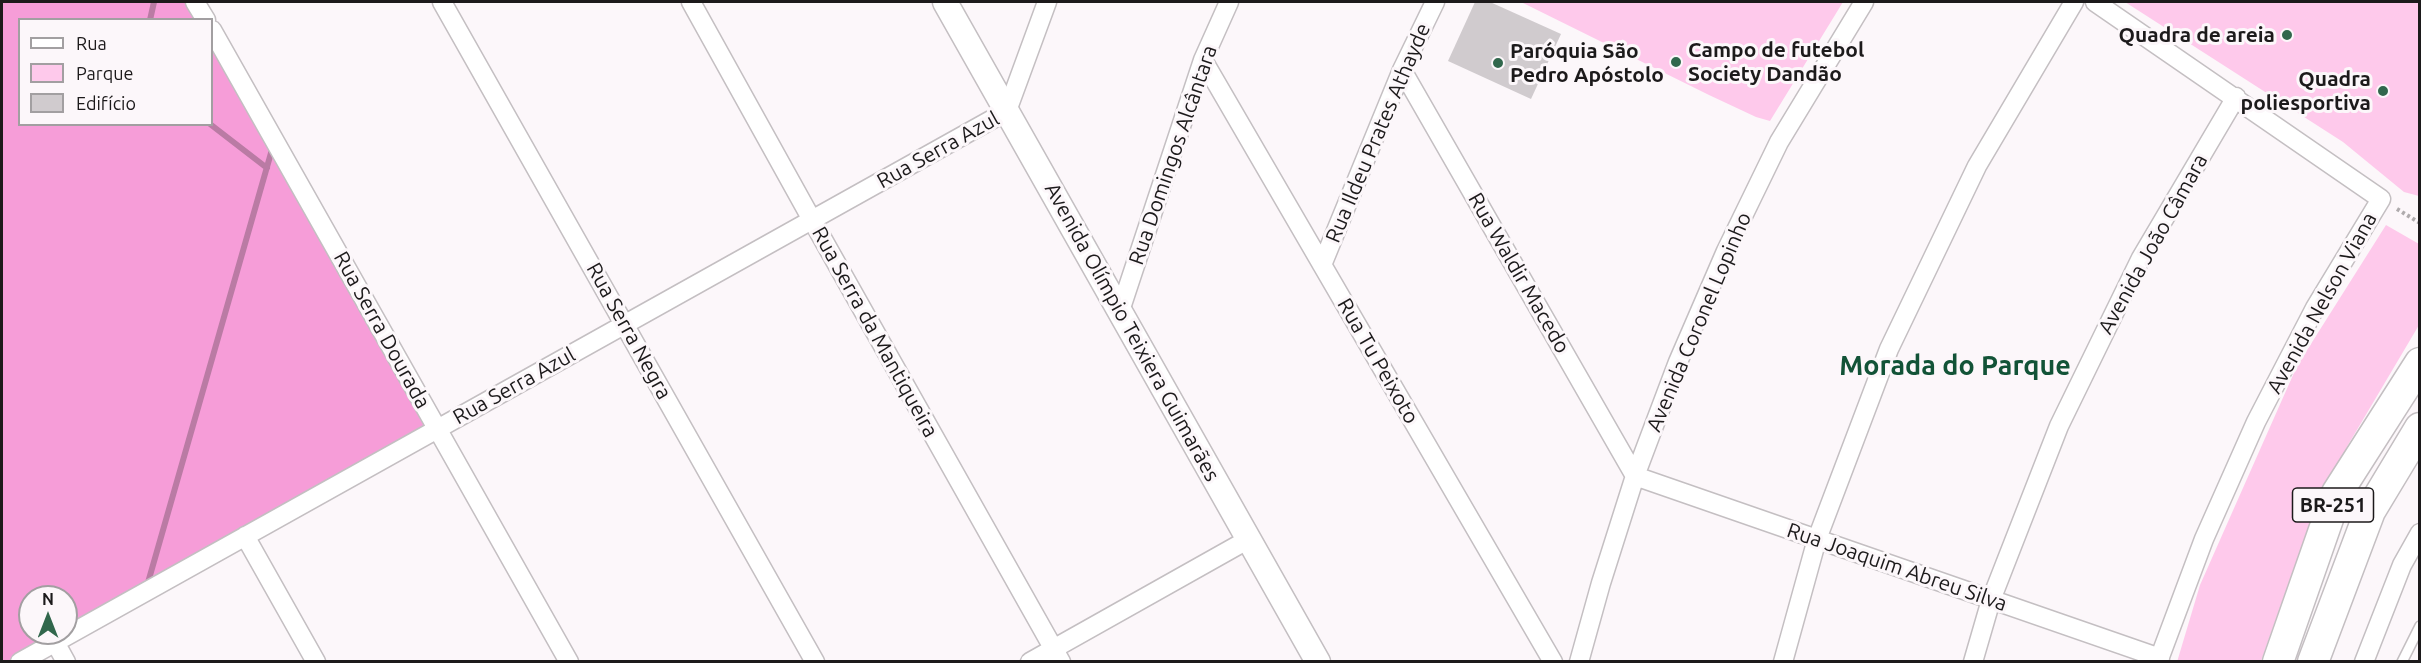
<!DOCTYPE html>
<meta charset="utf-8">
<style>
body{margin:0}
#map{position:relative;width:2421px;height:663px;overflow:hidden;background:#fcf7fa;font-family:Ubuntu,sans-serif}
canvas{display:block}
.frame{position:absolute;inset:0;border:3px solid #1c1a1b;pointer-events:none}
.legend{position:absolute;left:18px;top:18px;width:195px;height:108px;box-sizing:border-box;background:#fcf7fa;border:2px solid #a29fa1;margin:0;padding:8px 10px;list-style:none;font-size:18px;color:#1c1a1b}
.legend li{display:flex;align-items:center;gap:12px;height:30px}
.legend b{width:30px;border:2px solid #a29fa1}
.north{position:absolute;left:18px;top:585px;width:60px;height:60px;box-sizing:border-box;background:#fcf7fa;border:2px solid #a29fa1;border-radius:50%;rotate:0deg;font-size:16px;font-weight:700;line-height:24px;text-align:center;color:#1c1a1b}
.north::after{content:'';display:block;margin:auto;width:21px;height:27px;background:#31674c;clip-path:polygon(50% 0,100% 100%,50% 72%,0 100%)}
</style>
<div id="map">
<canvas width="2421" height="663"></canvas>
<div class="frame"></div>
<ul class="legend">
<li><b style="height:8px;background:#fff"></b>Rua</li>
<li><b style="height:16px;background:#fec9eb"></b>Parque</li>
<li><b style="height:16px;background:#d0cbce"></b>Edifício</li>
</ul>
<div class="north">N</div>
</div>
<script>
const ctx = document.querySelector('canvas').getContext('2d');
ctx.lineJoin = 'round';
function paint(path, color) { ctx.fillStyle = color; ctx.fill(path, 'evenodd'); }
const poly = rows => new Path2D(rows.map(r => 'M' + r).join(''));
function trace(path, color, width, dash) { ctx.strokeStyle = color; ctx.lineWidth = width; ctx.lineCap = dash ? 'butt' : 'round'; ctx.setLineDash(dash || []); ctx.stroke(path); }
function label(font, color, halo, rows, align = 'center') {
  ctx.font = font + ' Ubuntu,sans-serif'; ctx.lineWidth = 6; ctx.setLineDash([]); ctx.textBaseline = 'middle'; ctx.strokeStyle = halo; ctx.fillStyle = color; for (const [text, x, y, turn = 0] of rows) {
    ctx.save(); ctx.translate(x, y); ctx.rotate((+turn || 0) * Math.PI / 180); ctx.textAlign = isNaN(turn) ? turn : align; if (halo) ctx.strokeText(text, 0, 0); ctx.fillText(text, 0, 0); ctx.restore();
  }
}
paint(poly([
 [1521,2,1843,2,1770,121,1756,117,1709,95],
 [2125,2,2419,2,2419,196,2404,192,2343,142],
 [2386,225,2419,244,2419,325,2348,445,2304,540,2261,661,2177,662,2200,585,2297,366]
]), '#fec9eb');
paint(poly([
 [2,2,195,2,206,19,20,20,20,124,212,124,212,30,438,429,20,662,2,661],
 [30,597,66,597,66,633,30,633]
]), '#f69dd8');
trace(poly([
 [150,20,154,2],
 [210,124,267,168],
 [147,586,273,146]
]), '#ba7ba4', 6);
paint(poly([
 [1475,2,1490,2,1561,34,1531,99,1448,61]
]), '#d0cbce');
const service = poly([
 [2402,662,2420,626]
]);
const minor = poly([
 [195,2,206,20],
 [442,2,815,662],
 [691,2,812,220,1061,662],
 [2095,2,2381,199,2315,308,2256,422,2204,539,2158,662],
 [212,30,569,662],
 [1203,60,1553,662],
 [1402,70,1635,476,2160,658],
 [1322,265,1402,70,1435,2],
 [1120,311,1203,60,1229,2],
 [245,536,316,662],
 [55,642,66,662],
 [20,662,1007,111,1047,2],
 [1030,662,1249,539],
 [1579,662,1601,583,1635,476,1678,362,1726,251,1779,142,1864,2],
 [1783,662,1817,539,1889,349,1977,166,2074,2],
 [1973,662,1991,600,2059,426,2141,258,2236,97],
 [2364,662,2402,565,2420,533]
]);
const tertiary = poly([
 [945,2,1318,662]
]);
const primary = poly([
 [2278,662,2337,493,2420,363],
 [2313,662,2370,511,2420,428]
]);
trace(service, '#c4bfc2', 12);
trace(minor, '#c4bfc2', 21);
trace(tertiary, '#c4bfc2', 27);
trace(primary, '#c4bfc2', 33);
trace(poly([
 [2397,209,2420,223]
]), '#afabad', 4, [3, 3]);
trace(service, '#fff', 9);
trace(minor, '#fff', 18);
trace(tertiary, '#fff', 24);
trace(primary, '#fff', 30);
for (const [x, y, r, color] of [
 [2287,35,6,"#31674c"],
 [1676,62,6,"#31674c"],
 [1498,63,6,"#31674c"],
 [2383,91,6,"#31674c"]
]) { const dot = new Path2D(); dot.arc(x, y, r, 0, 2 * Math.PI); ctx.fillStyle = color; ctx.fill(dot); trace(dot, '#fcf7fa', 2); }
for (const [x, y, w] of [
 [2333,505,81]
]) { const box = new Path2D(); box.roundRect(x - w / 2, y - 17, w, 34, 4.5); ctx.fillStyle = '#fcf7fa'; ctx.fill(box); trace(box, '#1c1a1b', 1.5); }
label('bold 20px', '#1c1a1b', null, [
 ["BR-251",2333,505]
]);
label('bold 21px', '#1c1a1b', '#fcf7fa', [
 ["Quadra de areia",2275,35],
 ["Campo de futebol",1688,50,"left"],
 ["Society Dandão",1688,74,"left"],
 ["Paróquia São",1510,51,"left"],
 ["Pedro Apóstolo",1510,75,"left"],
 ["Quadra",2371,79],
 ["poliesportiva",2371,103]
], 'right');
label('21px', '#1c1a1b', '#fcf7fa', [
 ["Rua Ildeu Prates Athayde",1378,133,-67],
 ["Rua Serra Azul",938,150,-29],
 ["Rua Domingos Alcântara",1173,155,-71],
 ["Avenida João Câmara",2153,244,-61],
 ["Rua Waldir Macedo",1519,273,60],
 ["Avenida Nelson Viana",2322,303,-61],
 ["Avenida Coronel Lopinho",1699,322,-67],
 ["Rua Serra Dourada",382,330,61],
 ["Rua Serra Negra",629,331,61],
 ["Rua Serra da Mantiqueira",875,332,61],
 ["Avenida Olímpio Teixiera Guimarães",1132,332,61],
 ["Rua Tu Peixoto",1378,361,60],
 ["Rua Serra Azul",514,386,-29],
 ["Rua Joaquim Abreu Silva",1897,567,19]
]);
label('bold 27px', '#125337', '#fcf7fa', [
 ["Morada do Parque",1955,366]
]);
</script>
